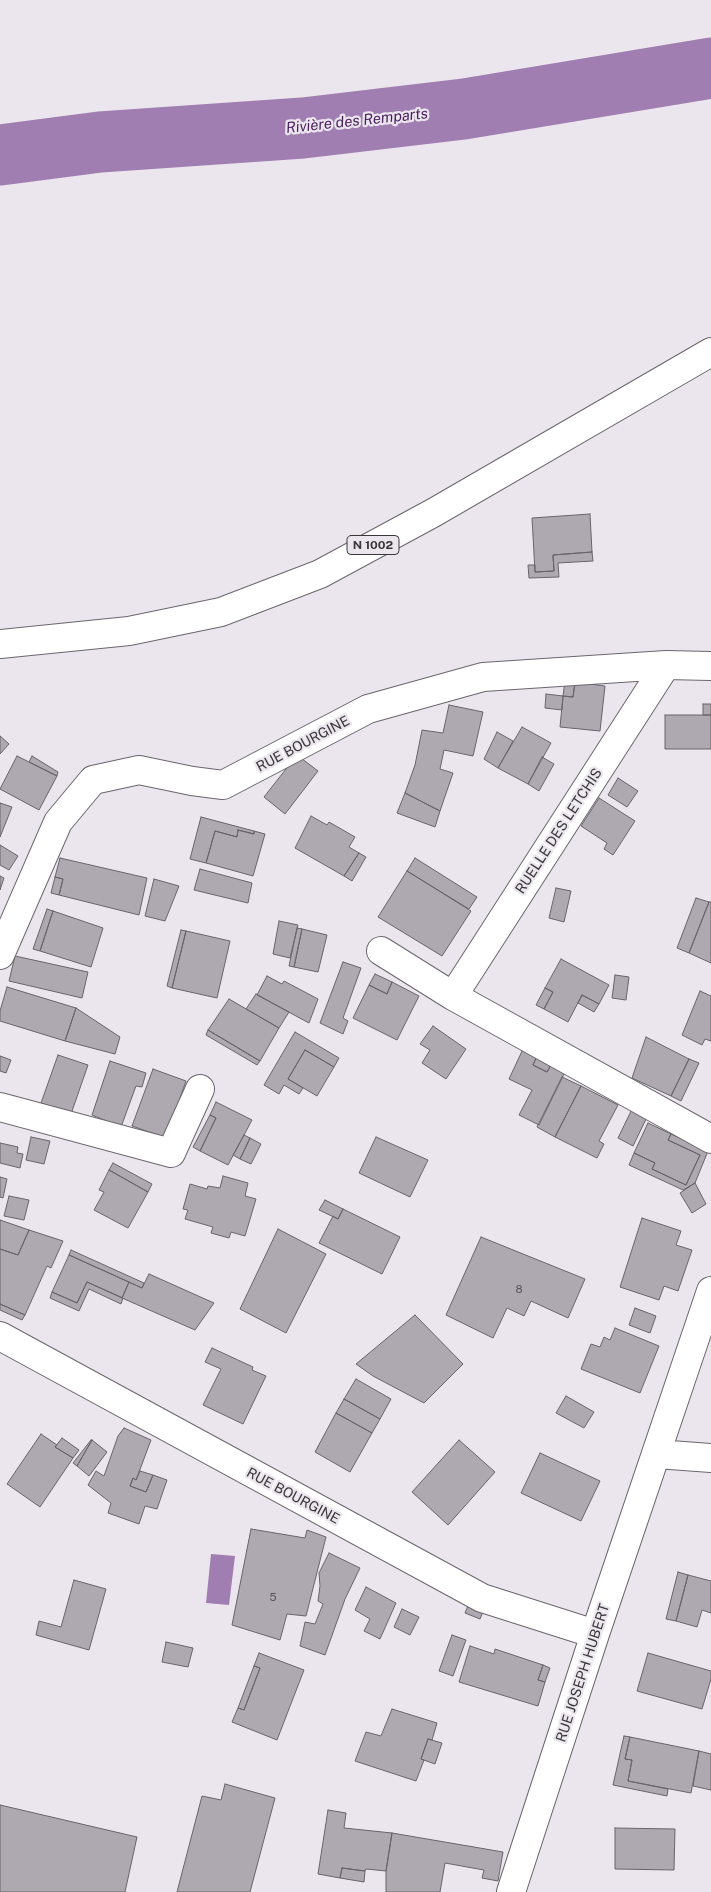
<!DOCTYPE html>
<meta charset="utf-8">
<style>
body{margin:0}
canvas{display:block;background:#ebe6ee}
</style>
<canvas width="711" height="1892"></canvas>
<script>
const ctx = document.querySelector('canvas').getContext('2d');
ctx.lineJoin = 'round';
function paint(path, color) { ctx.fillStyle = color; ctx.fill(path, 'evenodd'); }
const poly = rows => new Path2D(rows.map(r => 'M' + r).join(''));
function trace(path, color, width, dash) { ctx.strokeStyle = color; ctx.lineWidth = width; ctx.lineCap = dash ? 'butt' : 'round'; ctx.setLineDash(dash || []); ctx.stroke(path); }
function label(font, color, halo, rows, align = 'center') {
  ctx.font = font + ' "Public Sans",sans-serif'; ctx.lineWidth = 4.5; ctx.setLineDash([]); ctx.textBaseline = 'middle'; ctx.strokeStyle = halo; ctx.fillStyle = color; for (const [text, x, y, turn = 0] of rows) {
    ctx.save(); ctx.translate(x, y); ctx.rotate((+turn || 0) * Math.PI / 180); ctx.textAlign = isNaN(turn) ? turn : align; if (halo) ctx.strokeText(text, 0, 0); ctx.fillText(text, 0, 0); ctx.restore();
  }
}
paint(poly([
 [211,1554,235,1556,229,1605,206,1603]
]), '#a17eb2');
trace(poly([
 [0,155,100,142,303,128,464,109,711,68]
]), '#a17eb2', 61);
const building = poly([
 [590,514,592,552,553,555,554,571,535,572,532,518,590,514],
 [592,552,593,561,558,563,559,577,529,578,528,565,535,565,535,572,554,571,553,555,592,552],
 [565,681,575,682,573,697,563,696,565,681],
 [575,682,605,686,600,731,560,727,563,696,573,697,575,682],
 [546,694,563,696,562,710,545,708,546,694],
 [703,704,711,704,711,715,703,715,703,704],
 [449,705,483,712,473,756,444,750,440,769,453,773,440,811,405,793,415,765,422,730,443,733,449,705],
 [665,715,711,715,711,749,665,749,665,715],
 [522,727,551,743,528,784,498,768,522,727],
 [497,732,513,741,498,768,484,759,497,732],
 [0,736,9,744,0,754,0,736],
 [297,755,318,771,285,814,264,797,297,755],
 [17,756,57,776,39,810,0,789,17,756],
 [32,756,58,772,57,776,29,762,32,756],
 [542,757,554,764,539,791,528,784,542,757],
 [618,778,638,791,627,807,608,795,618,778],
 [405,793,440,811,435,827,397,813,405,793],
 [599,798,635,821,613,855,604,849,607,843,581,826,599,798],
 [0,803,12,807,0,837,0,803],
 [311,816,327,825,329,822,355,837,349,847,359,853,344,876,295,848,311,816],
 [201,817,254,831,254,834,238,830,237,837,215,831,206,863,190,859,201,817],
 [238,830,254,834,254,831,265,834,253,876,206,863,215,831,237,837,238,830],
 [0,845,18,856,9,870,0,865,0,845],
 [359,853,366,857,352,881,344,876,359,853],
 [60,858,147,878,139,915,59,895,63,879,55,877,60,858],
 [415,858,477,897,469,909,407,871,415,858],
 [200,869,252,883,248,903,194,890,200,869],
 [407,871,471,911,442,956,378,917,407,871],
 [0,876,4,878,0,890,0,876],
 [55,877,63,879,59,895,51,893,55,877],
 [154,879,179,886,165,921,145,916,154,879],
 [556,888,571,891,564,922,549,918,556,888],
 [696,898,709,902,689,953,677,948,696,898],
 [709,902,711,902,711,963,689,953,709,902],
 [47,909,53,911,40,951,33,949,47,909],
 [53,911,103,928,91,967,40,951,53,911],
 [279,921,298,925,290,958,273,954,279,921],
 [297,928,302,929,294,967,289,966,297,928],
 [302,929,327,935,318,972,294,967,302,929],
 [181,930,186,931,172,988,167,986,181,930],
 [186,931,230,941,217,998,172,988,186,931],
 [15,956,88,972,82,998,9,981,15,956],
 [561,959,609,985,599,1004,582,995,568,1022,544,1009,553,992,545,988,561,959],
 [343,962,361,968,343,1018,348,1021,343,1034,320,1023,343,962],
 [375,974,392,982,387,994,369,985,375,974],
 [615,975,629,977,626,1000,612,998,615,975],
 [267,976,282,984,284,981,318,999,309,1023,257,995,267,976],
 [392,982,419,996,397,1040,353,1018,369,985,387,994,392,982],
 [7,987,76,1008,65,1041,0,1021,0,1011,7,987],
 [545,988,553,992,544,1009,536,1005,545,988],
 [700,991,711,996,711,1041,705,1039,702,1045,682,1035,700,991],
 [256,994,289,1012,279,1028,246,1009,256,994],
 [582,995,599,1004,594,1012,578,1003,582,995],
 [229,999,279,1028,260,1061,208,1030,229,999],
 [76,1008,120,1037,115,1054,65,1041,76,1008],
 [433,1026,466,1049,446,1079,422,1063,430,1050,420,1044,433,1026],
 [208,1030,260,1061,257,1065,206,1035,208,1030],
 [295,1032,339,1058,334,1067,305,1050,288,1079,303,1088,299,1094,284,1085,279,1094,264,1085,295,1032],
 [646,1037,689,1059,671,1096,632,1078,646,1037],
 [523,1049,537,1056,533,1065,547,1072,552,1063,566,1070,539,1125,519,1115,532,1090,509,1079,523,1049],
 [305,1050,334,1067,317,1096,288,1079,305,1050],
 [58,1055,88,1065,71,1114,41,1103,58,1055],
 [0,1056,11,1060,6,1073,0,1071,0,1056],
 [537,1056,552,1063,547,1072,533,1065,537,1056],
 [689,1059,699,1063,681,1101,671,1096,689,1059],
 [110,1061,146,1073,142,1087,136,1086,121,1127,92,1115,110,1061],
 [153,1069,186,1081,166,1138,132,1126,153,1069],
 [562,1077,581,1086,555,1137,537,1127,562,1077],
 [581,1086,618,1105,599,1141,604,1144,597,1158,555,1137,581,1086],
 [216,1102,252,1120,228,1165,200,1151,216,1118,210,1115,216,1102],
 [633,1107,648,1115,633,1146,618,1138,633,1107],
 [210,1115,216,1118,200,1151,193,1147,210,1115],
 [648,1123,671,1134,668,1140,700,1155,686,1185,652,1169,655,1163,634,1153,648,1123],
 [671,1134,708,1151,695,1183,683,1190,629,1165,634,1153,655,1163,652,1169,686,1185,700,1155,668,1140,671,1134],
 [244,1135,250,1138,240,1159,233,1155,244,1135],
 [31,1137,50,1141,44,1164,26,1160,31,1137],
 [376,1137,428,1160,410,1197,359,1173,376,1137],
 [250,1138,261,1144,251,1164,240,1159,250,1138],
 [0,1143,18,1147,17,1153,23,1154,20,1168,0,1163,0,1143],
 [113,1163,152,1184,148,1192,109,1170,113,1163],
 [109,1170,148,1192,128,1228,94,1210,104,1192,99,1190,109,1170],
 [223,1176,248,1183,245,1196,256,1199,245,1236,231,1232,229,1238,211,1233,213,1227,185,1219,188,1210,183,1209,190,1184,207,1189,208,1186,220,1188,223,1176],
 [0,1177,7,1179,3,1198,0,1197,0,1177],
 [695,1183,706,1204,692,1213,680,1193,695,1183],
 [9,1196,29,1200,24,1220,4,1216,9,1196],
 [325,1200,343,1209,338,1219,319,1210,325,1200],
 [343,1209,400,1237,382,1274,319,1243,333,1216,338,1219,343,1209],
 [642,1218,681,1231,676,1245,692,1250,678,1291,664,1286,659,1300,620,1287,642,1218],
 [0,1220,29,1230,18,1255,0,1249,0,1220],
 [278,1229,326,1254,286,1333,240,1309,278,1229],
 [29,1230,63,1241,51,1268,47,1266,25,1315,0,1304,0,1249,18,1255,29,1230],
 [481,1237,585,1279,568,1318,531,1301,524,1316,507,1308,493,1338,446,1315,481,1237],
 [71,1250,144,1283,142,1288,69,1255,71,1250],
 [69,1255,129,1282,122,1298,87,1282,77,1303,52,1292,69,1255],
 [149,1274,214,1303,195,1330,122,1298,129,1282,142,1288,149,1274],
 [87,1282,123,1298,121,1304,89,1289,79,1311,50,1298,52,1292,77,1303,87,1282],
 [0,1304,25,1315,22,1320,0,1310,0,1304],
 [635,1308,656,1316,650,1333,629,1325,635,1308],
 [415,1315,463,1364,424,1403,373,1376,356,1364,415,1315],
 [615,1328,659,1346,640,1393,581,1369,591,1344,600,1347,604,1337,610,1340,615,1328],
 [212,1348,253,1367,252,1370,266,1376,243,1424,203,1405,221,1369,205,1362,212,1348],
 [356,1379,391,1399,380,1419,344,1399,356,1379],
 [566,1396,594,1412,584,1428,556,1413,566,1396],
 [344,1399,380,1419,372,1433,336,1413,344,1399],
 [336,1413,372,1433,350,1472,315,1452,336,1413],
 [124,1428,151,1440,136,1480,133,1478,130,1486,146,1492,153,1475,167,1480,157,1509,145,1506,139,1524,108,1513,111,1503,88,1485,96,1471,104,1476,118,1436,124,1428],
 [41,1434,57,1445,55,1447,73,1458,40,1507,7,1484,41,1434],
 [62,1438,79,1450,73,1458,55,1447,62,1438],
 [91,1440,92,1440,77,1466,73,1463,91,1440],
 [92,1440,107,1452,89,1476,77,1466,92,1440],
 [459,1440,495,1472,448,1525,412,1492,459,1440],
 [540,1453,600,1481,581,1521,521,1493,540,1453],
 [140,1471,153,1475,146,1492,130,1486,133,1478,136,1480,140,1471],
 [251,1529,305,1538,307,1530,326,1537,306,1616,287,1614,280,1640,232,1625,251,1529],
 [329,1553,360,1568,345,1599,325,1655,300,1646,305,1622,315,1624,323,1604,318,1601,320,1586,319,1573,329,1553],
 [678,1572,688,1575,676,1621,666,1619,678,1572],
 [688,1575,711,1581,711,1613,702,1610,697,1627,676,1621,688,1575],
 [74,1580,106,1589,89,1650,36,1635,39,1621,61,1627,74,1580],
 [366,1587,396,1603,380,1639,364,1631,370,1619,355,1610,366,1587],
 [469,1603,484,1609,480,1619,465,1613,469,1603],
 [402,1609,419,1617,410,1635,394,1627,402,1609],
 [452,1635,466,1640,453,1676,439,1671,452,1635],
 [166,1642,193,1648,188,1667,162,1662,166,1642],
 [470,1646,494,1654,495,1649,543,1665,538,1680,545,1682,538,1706,459,1682,470,1646],
 [259,1653,304,1670,277,1740,232,1722,238,1708,244,1710,260,1668,254,1666,259,1653],
 [648,1653,711,1671,711,1679,702,1709,637,1691,648,1653],
 [543,1665,550,1668,545,1682,538,1680,543,1665],
 [254,1666,260,1668,244,1710,238,1708,254,1666],
 [392,1709,437,1723,432,1740,428,1739,421,1759,424,1760,416,1781,355,1761,366,1732,381,1736,392,1709],
 [624,1736,630,1737,625,1759,632,1760,628,1781,668,1789,667,1796,613,1785,624,1736],
 [630,1737,699,1751,691,1793,628,1781,632,1760,625,1759,630,1737],
 [428,1739,442,1743,435,1764,421,1759,428,1739],
 [699,1751,711,1754,711,1790,693,1786,699,1751],
 [225,1784,275,1798,250,1892,177,1892,202,1796,221,1800,225,1784],
 [0,1805,137,1837,125,1892,0,1892,0,1805],
 [328,1810,346,1813,344,1828,392,1833,386,1871,366,1869,365,1871,342,1868,340,1878,318,1874,328,1810],
 [615,1828,675,1829,674,1870,615,1869,615,1828],
 [392,1833,503,1852,498,1881,482,1878,484,1870,445,1863,440,1892,386,1892,386,1871,392,1833],
 [342,1868,365,1871,364,1882,340,1878,342,1868]
]);
paint(building, '#aea9b0');
trace(building, '#68646b', 1);
const minor = poly([
 [666,665,453,996,711,1139],
 [381,951,453,996],
 [0,955,58,822,93,780,139,770,192,781,223,785,368,709,483,677,666,665,711,666],
 [0,1107,171,1153,200,1089],
 [0,1336,482,1598,595,1634],
 [657,1454,711,1458],
 [511,1892,595,1634,711,1291]
]);
const major = poly([
 [0,644,129,631,221,612,320,574,433,513,711,352]
]);
trace(minor, '#6b666d', 30);
trace(major, '#6b666d', 30);
trace(minor, '#fff', 28);
trace(major, '#fff', 28);
label('11px', '#565458', null, [
 ["8",519,1290],
 ["5",273,1598]
]);
for (const [x, y, w] of [
 [373,545,52]
]) { const box = new Path2D(); box.roundRect(x - w / 2, y - 9.5, w, 19, 4); ctx.fillStyle = '#ebe6ee'; ctx.fill(box); trace(box, '#39373a', 1); }
label('bold 12px', '#39373a', null, [
 ["N 1002",373,545]
]);
label('14px', '#39373a', '#ebe6ee', [
 ["RUE BOURGINE",303,744,-28],
 ["RUELLE DES LETCHIS",559,831,-57],
 ["RUE BOURGINE",293,1496,28],
 ["RUE JOSEPH HUBERT",583,1673,-72]
]);
label('italic 15px', '#4c2060', '#ebe6ee', [
 ["Rivière des Remparts",357,121,-6]
]);
</script>
